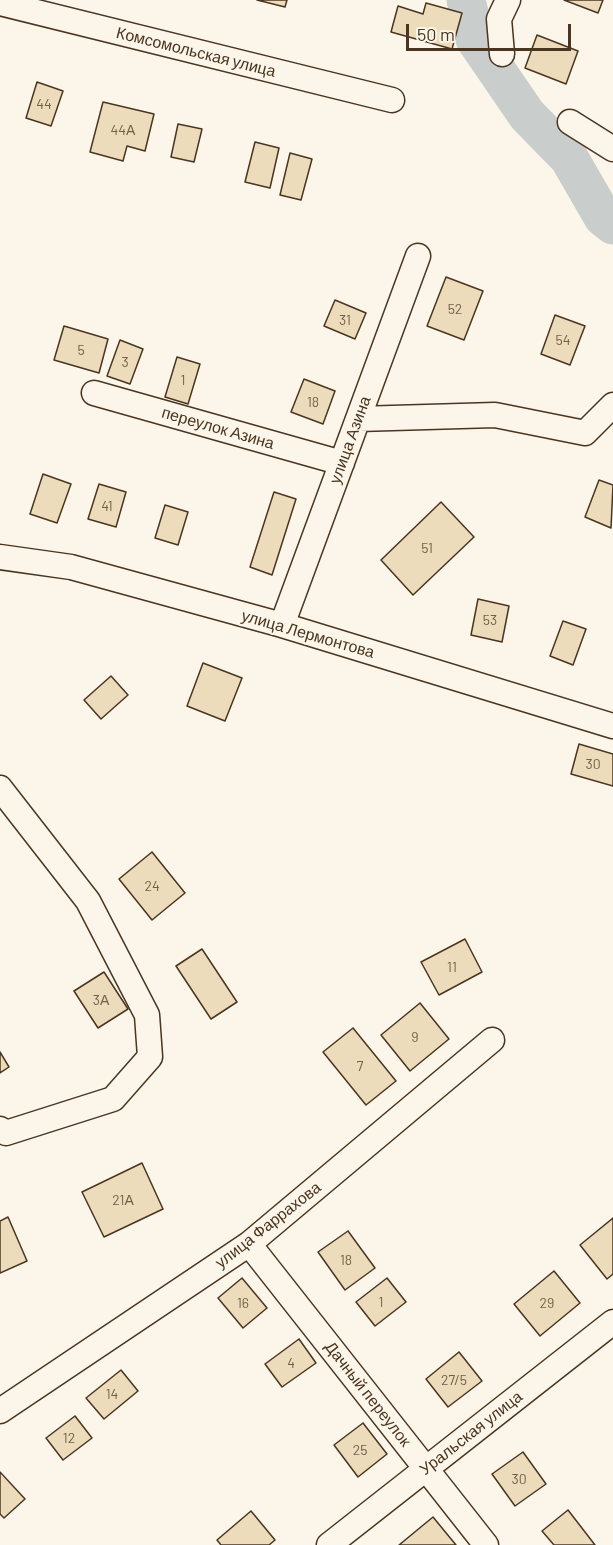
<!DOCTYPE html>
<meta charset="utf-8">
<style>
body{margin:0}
#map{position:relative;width:613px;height:1545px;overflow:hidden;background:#fbf6e9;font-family:Barlow,sans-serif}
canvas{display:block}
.scale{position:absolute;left:406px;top:24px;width:165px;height:27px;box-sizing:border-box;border:3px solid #4a3520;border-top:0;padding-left:8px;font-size:18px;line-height:21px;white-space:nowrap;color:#4a3520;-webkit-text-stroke:4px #fbf6e9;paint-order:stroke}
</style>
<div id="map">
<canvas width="613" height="1545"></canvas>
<div class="scale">50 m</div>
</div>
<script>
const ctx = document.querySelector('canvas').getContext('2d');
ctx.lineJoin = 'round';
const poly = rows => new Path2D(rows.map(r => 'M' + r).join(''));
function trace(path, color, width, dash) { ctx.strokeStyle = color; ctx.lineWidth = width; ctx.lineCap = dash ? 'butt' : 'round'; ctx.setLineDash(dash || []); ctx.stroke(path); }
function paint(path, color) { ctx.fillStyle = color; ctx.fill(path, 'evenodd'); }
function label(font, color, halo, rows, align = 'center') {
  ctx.font = font + ' Barlow,sans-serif'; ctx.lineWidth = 4.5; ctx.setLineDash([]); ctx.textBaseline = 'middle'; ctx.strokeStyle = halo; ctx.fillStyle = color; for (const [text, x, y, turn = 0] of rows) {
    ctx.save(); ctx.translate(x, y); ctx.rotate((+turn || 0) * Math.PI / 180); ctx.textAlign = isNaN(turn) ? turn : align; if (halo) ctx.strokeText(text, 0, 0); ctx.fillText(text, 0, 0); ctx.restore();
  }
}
trace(poly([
 [466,0,475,39,527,115,569,158,603,217,613,225]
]), '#c9cecd', 39);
const building = poly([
 [257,0,287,0,285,7,257,0],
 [564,0,603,0,598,13,564,0],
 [426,3,462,13,452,49,391,32,398,6,423,14,426,3],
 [537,35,578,51,566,84,525,68,537,35],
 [37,82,63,91,51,126,26,118,37,82],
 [103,102,154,114,145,151,127,146,123,161,90,152,103,102],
 [178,124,202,129,194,162,171,157,178,124],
 [255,142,279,148,270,188,245,182,255,142],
 [290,153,312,159,301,200,280,195,290,153],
 [446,277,483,291,464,340,427,326,446,277],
 [335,300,366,313,355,339,324,326,335,300],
 [555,315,585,326,570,365,541,354,555,315],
 [64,326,108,339,99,373,54,360,64,326],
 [120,340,143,349,130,384,107,376,120,340],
 [177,357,200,364,188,404,165,397,177,357],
 [304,379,335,391,323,424,291,412,304,379],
 [43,474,71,484,57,523,30,514,43,474],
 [599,480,613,485,611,528,585,517,599,480],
 [99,484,126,492,116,527,88,519,99,484],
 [274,492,296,499,272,575,250,567,274,492],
 [441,502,474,537,413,595,381,560,441,502],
 [165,505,188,512,178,545,155,538,165,505],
 [478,599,509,606,502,642,471,635,478,599],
 [563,621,586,629,573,665,550,656,563,621],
 [203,663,242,678,225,721,187,706,203,663],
 [111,676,128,695,101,719,84,700,111,676],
 [579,744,613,754,613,786,571,774,579,744],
 [152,852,185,893,152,920,119,879,152,852],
 [465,939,482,972,439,995,421,962,465,939],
 [202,949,237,1002,211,1019,176,966,202,949],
 [104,972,128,1009,98,1028,74,991,104,972],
 [420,1003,449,1039,410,1071,381,1035,420,1003],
 [353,1028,396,1081,366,1105,323,1052,353,1028],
 [0,1052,9,1067,0,1073,0,1052],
 [142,1163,163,1209,104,1237,82,1192,142,1163],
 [8,1217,27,1261,0,1273,0,1221,8,1217],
 [613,1218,613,1274,607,1279,580,1245,613,1218],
 [348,1231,375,1268,345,1290,318,1252,348,1231],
 [554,1271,580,1303,540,1336,514,1304,554,1271],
 [242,1278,267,1308,243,1328,218,1298,242,1278],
 [387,1278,406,1302,375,1326,356,1302,387,1278],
 [299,1339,316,1363,282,1387,265,1364,299,1339],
 [459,1352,482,1381,448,1407,426,1379,459,1352],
 [121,1370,138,1391,104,1419,86,1398,121,1370],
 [75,1416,92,1438,63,1460,46,1438,75,1416],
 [363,1423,387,1454,358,1477,334,1445,363,1423],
 [523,1452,546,1484,515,1506,492,1474,523,1452],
 [0,1472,25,1499,4,1518,0,1514,0,1472],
 [568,1510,595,1545,554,1545,542,1531,568,1510],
 [251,1511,275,1540,269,1545,221,1545,217,1540,251,1511],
 [433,1517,456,1545,399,1545,433,1517]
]);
paint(building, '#ecdcbc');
trace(building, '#4a3520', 1.5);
const minor = poly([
 [0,3,392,100],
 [502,54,499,19,508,0],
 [570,122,613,149],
 [94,393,342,463],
 [358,419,495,415,585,433,613,405],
 [0,557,71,567,282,625,613,726],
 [282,625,418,256],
 [0,788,88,901,147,1015,150,1057,113,1099,6,1133,0,1129],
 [249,1244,486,1545],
 [0,1411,249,1244,492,1040],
 [329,1545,613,1322]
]);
trace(minor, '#4a3520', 27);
trace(minor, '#fbf6e9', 24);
label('14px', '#725f47', null, [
 ["44",44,104],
 ["44А",123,130],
 ["52",455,309],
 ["31",345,320],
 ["54",563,340],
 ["5",81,350],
 ["3",125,362],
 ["1",183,380],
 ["18",313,402],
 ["41",107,506],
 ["51",427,548],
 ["53",490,620],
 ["30",593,764],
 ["24",152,886],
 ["11",452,967],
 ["3А",101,1000],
 ["9",415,1037],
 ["7",360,1066],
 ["21А",123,1200],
 ["18",346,1260],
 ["1",381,1302],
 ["16",243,1303],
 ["29",547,1303],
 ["4",291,1363],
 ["27/5",454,1380],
 ["14",112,1394],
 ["12",69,1438],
 ["25",360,1450],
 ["30",519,1479]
]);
label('16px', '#4a3520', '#fbf6e9', [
 ["Комсомольская улица",196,52,14],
 ["переулок Азина",218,428,16],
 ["улица Азина",350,440,-70],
 ["улица Лермонтова",308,634,16],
 ["улица Фаррахова",268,1225,-38],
 ["Дачный переулок",368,1394,52],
 ["Уральская улица",471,1433,-38]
]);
</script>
